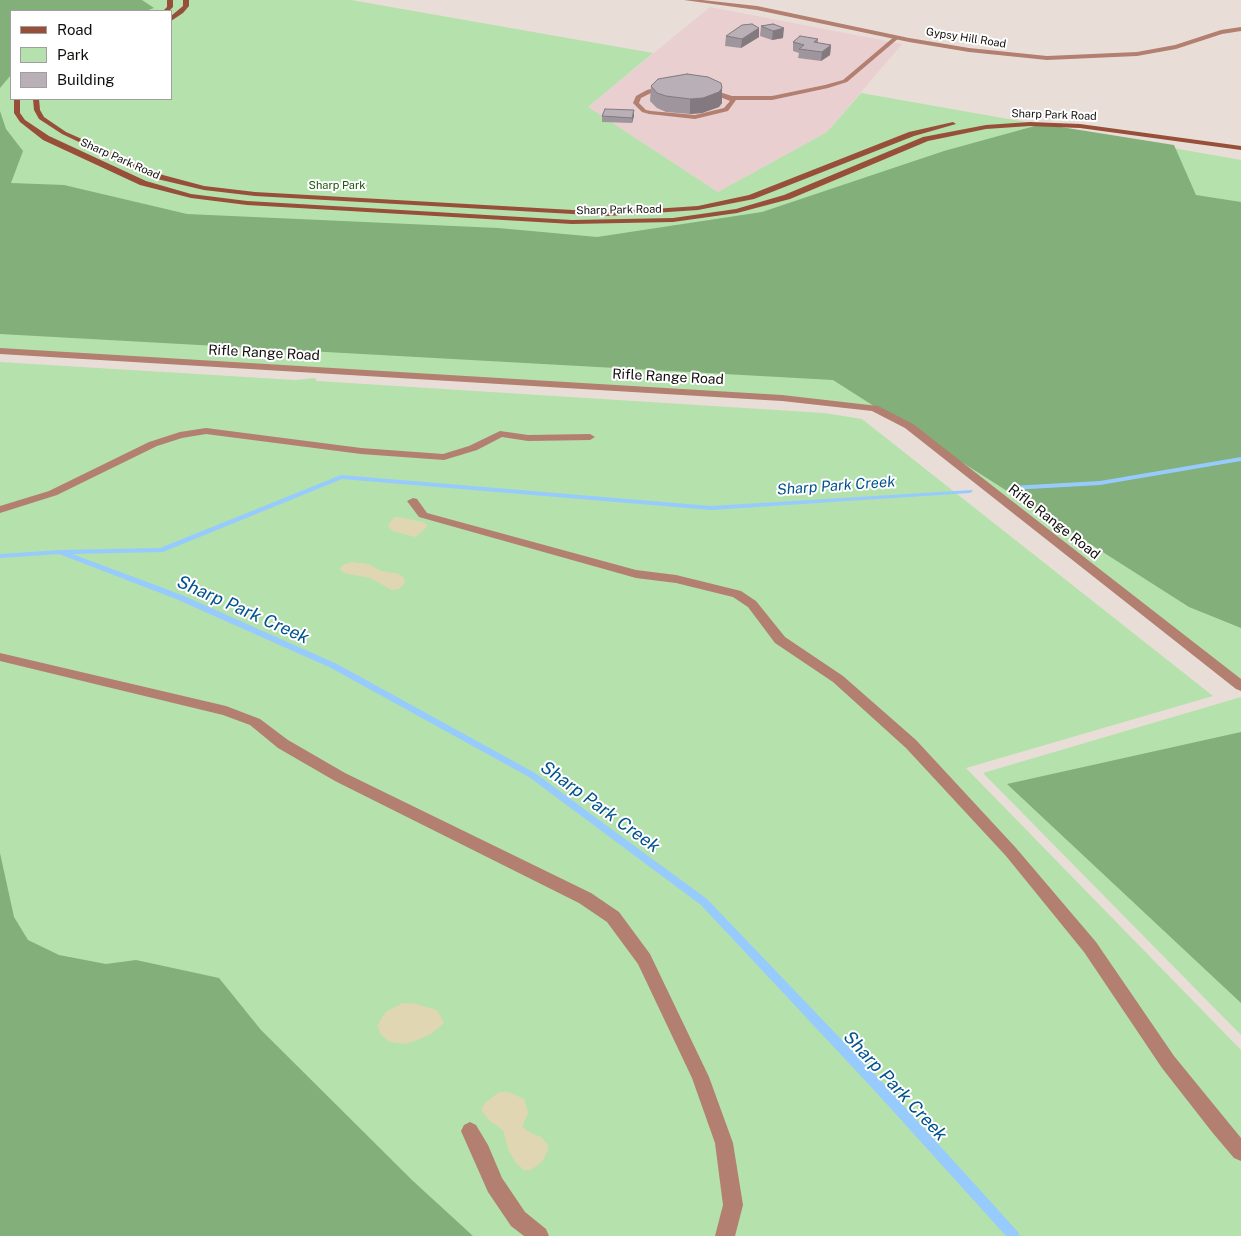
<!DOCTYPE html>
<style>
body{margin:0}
#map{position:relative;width:1241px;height:1236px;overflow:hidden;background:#e8ded7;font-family:"Public Sans",sans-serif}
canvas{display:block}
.legend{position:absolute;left:10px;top:10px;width:162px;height:90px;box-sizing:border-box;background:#fff;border:1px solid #a19f9e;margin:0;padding:6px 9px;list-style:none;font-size:15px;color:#130f0d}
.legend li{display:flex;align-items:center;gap:10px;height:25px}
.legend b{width:25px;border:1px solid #a19f9e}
</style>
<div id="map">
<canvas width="1241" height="1236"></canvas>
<ul class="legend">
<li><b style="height:6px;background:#974f39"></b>Road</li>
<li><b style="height:14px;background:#b5e1ac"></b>Park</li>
<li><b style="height:14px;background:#b9afb6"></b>Building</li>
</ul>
</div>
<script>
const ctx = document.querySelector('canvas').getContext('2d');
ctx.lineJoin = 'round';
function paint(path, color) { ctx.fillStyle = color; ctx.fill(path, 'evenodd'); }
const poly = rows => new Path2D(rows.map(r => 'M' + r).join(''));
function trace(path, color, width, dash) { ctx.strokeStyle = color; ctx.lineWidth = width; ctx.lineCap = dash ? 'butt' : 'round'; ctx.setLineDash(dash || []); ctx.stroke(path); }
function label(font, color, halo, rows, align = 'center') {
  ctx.font = font + ' "Public Sans",sans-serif'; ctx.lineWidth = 4; ctx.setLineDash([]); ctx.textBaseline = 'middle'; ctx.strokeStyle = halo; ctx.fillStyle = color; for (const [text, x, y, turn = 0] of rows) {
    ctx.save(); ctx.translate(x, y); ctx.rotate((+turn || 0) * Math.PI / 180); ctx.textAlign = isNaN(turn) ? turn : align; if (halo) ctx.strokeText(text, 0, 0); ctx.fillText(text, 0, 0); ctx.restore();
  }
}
paint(poly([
 [710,7,902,44,827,132,718,192,588,107]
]), '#e9cfd0');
paint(poly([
 [0,0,351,0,653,53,588,107,718,192,827,132,861,93,1241,160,1241,686,909,426,874,408,782,398,0,351],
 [11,11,171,11,171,99,11,99],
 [0,362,295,380,315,378,317,381,824,413,862,419,1213,696,966,768,1241,1050,1241,1236,0,1236],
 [1241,697,1241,1035,983,773]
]), '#b5e1ac');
paint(poly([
 [0,0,142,0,154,8,146,11,11,11,11,75,0,88],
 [0,111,6,129,23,151,11,183,64,185,187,214,498,228,597,237,762,212,944,151,1042,124,1174,145,1196,195,1241,202,1241,628,1189,607,833,380,0,334],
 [1241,732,1241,1003,1007,784],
 [0,853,14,917,28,940,59,955,106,964,136,960,219,978,261,1030,413,1181,473,1236,0,1236]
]), '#82af7a');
paint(poly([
 [397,517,423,522,427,525,426,528,415,537,393,531,388,526,393,518],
 [352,562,368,564,381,571,399,574,404,578,405,583,399,589,392,590,370,578,344,573,340,569,342,565],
 [403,1003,416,1004,437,1010,444,1023,431,1034,417,1040,405,1044,390,1042,380,1034,378,1025,382,1017,387,1011],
 [499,1092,509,1092,524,1099,528,1112,522,1127,531,1133,541,1137,548,1145,548,1150,542,1162,531,1170,524,1170,516,1163,509,1151,503,1130,490,1121,481,1110,485,1103]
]), '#e0d7b2');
paint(poly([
 [1241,457,1241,461,1100,485,1011,490,1008,488,1011,486,1100,481,1241,457],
 [341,475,711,506,972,490,973,491,970,493,711,510,342,479,163,552,72,554,182,595,337,664,535,773,707,899,882,1082,1018,1232,1020,1236,1006,1236,874,1090,701,905,529,777,331,668,176,599,59,554,0,558,0,554,60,550,160,548,341,475]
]), '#97cbfd');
paint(poly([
 [895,36,900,37,847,82,828,88,772,100,736,100,728,111,695,119,649,114,642,112,633,103,636,96,647,90,667,85,670,87,669,88,651,93,641,98,639,103,646,110,651,111,695,115,724,108,730,101,705,91,704,90,707,88,732,96,772,96,825,85,843,80,895,36],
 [206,428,361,448,443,454,469,446,500,431,528,435,590,434,595,437,590,440,528,441,502,437,477,450,444,460,361,454,206,434,182,438,157,446,57,495,0,513,0,506,49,491,149,442,180,432,206,428],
 [413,498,417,499,427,513,636,570,676,575,741,591,756,601,785,637,843,676,916,740,1016,848,1096,942,1174,1056,1241,1138,1241,1161,1234,1158,1212,1132,1162,1068,1084,952,1006,856,906,748,833,682,775,643,748,607,733,597,676,583,636,578,419,517,407,501,413,498],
 [0,653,226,706,260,719,288,740,345,773,591,893,619,912,650,954,709,1077,733,1143,743,1205,735,1236,715,1236,723,1205,715,1143,692,1078,638,964,607,922,579,903,335,781,278,748,250,725,223,715,0,661,0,653],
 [470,1122,476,1125,488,1145,502,1178,525,1212,546,1229,549,1236,524,1236,511,1226,488,1192,461,1131,464,1125,470,1122]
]), '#b27f70');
paint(poly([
 [684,0,702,0,757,6,909,38,969,48,1047,56,1137,52,1175,45,1221,30,1241,27,1241,31,1222,34,1176,49,1137,56,1047,60,969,52,909,42,757,10,684,0],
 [0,348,782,395,878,406,913,424,1241,679,1241,691,1236,689,905,428,872,411,782,401,0,354,0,348]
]), '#b27f70');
paint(poly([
 [167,0,173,0,173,7,169,11,163,11,167,7,167,0],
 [183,0,189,0,189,6,183,13,171,21,171,16,183,6,183,0],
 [14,99,20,99,20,113,25,120,49,136,146,181,191,194,247,201,572,220,673,218,736,209,784,195,923,137,986,125,1030,122,1080,124,1241,146,1241,150,1080,128,1030,126,986,129,928,141,790,199,737,213,673,222,572,224,247,205,191,198,140,185,43,140,20,122,14,113,14,99],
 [33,99,39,99,40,110,44,117,66,132,163,175,204,186,255,192,608,212,698,206,749,195,909,132,953,122,956,124,914,136,754,199,698,210,608,216,255,196,204,190,157,179,62,134,39,119,34,110,33,99]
]), '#974f39');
paint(poly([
 [773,24,783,38,772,40,760,36,761,26],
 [759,28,759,37,741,48,725,46,726,36],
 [818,39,818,43,831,45,830,55,821,61,798,58,799,53,793,51,793,42],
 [651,86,722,103,719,107,702,113,690,114,666,112,657,108,650,101],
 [602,116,634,116,632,123,602,122]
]), '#9f969d');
paint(poly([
 [759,28,759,37,741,48,742,39],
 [784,28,783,38,772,40,773,31],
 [831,45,830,55,821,61,822,52],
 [722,88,722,103,719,107,702,113,690,114,690,99],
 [634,110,634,116,632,123,632,118]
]), '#827a7f');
const building = poly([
 [752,24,759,28,742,39,726,36,742,25,752,24],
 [773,24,784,28,773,31,761,26,773,24],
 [800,36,818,39,814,42,831,45,822,52,799,49,804,45,793,42,800,36],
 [687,74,708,77,721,83,722,88,719,92,703,98,690,99,666,96,657,93,651,86,658,79,687,74],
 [605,109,634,110,632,118,602,116,605,109]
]);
paint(building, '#b9afb6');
trace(building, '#827a7f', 1);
label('11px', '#130f0d', '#fff', [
 ["Gypsy Hill Road",966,38,9],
 ["Sharp Park Road",1054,115,2],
 ["Sharp Park Road",120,159,24],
 ["Sharp Park Road",619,210,-1]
]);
label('11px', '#185409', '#fff', [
 ["Sharp Park",337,186]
]);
label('14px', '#130f0d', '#fff', [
 ["Rifle Range Road",264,353,3],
 ["Rifle Range Road",668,377,3],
 ["Rifle Range Road",1054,522,38]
]);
label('italic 15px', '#00538e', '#fff', [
 ["Sharp Park Creek",836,486,-4]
]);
label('italic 18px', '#00538e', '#fff', [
 ["Sharp Park Creek",243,610,24],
 ["Sharp Park Creek",600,807,36],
 ["Sharp Park Creek",895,1086,47]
]);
</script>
